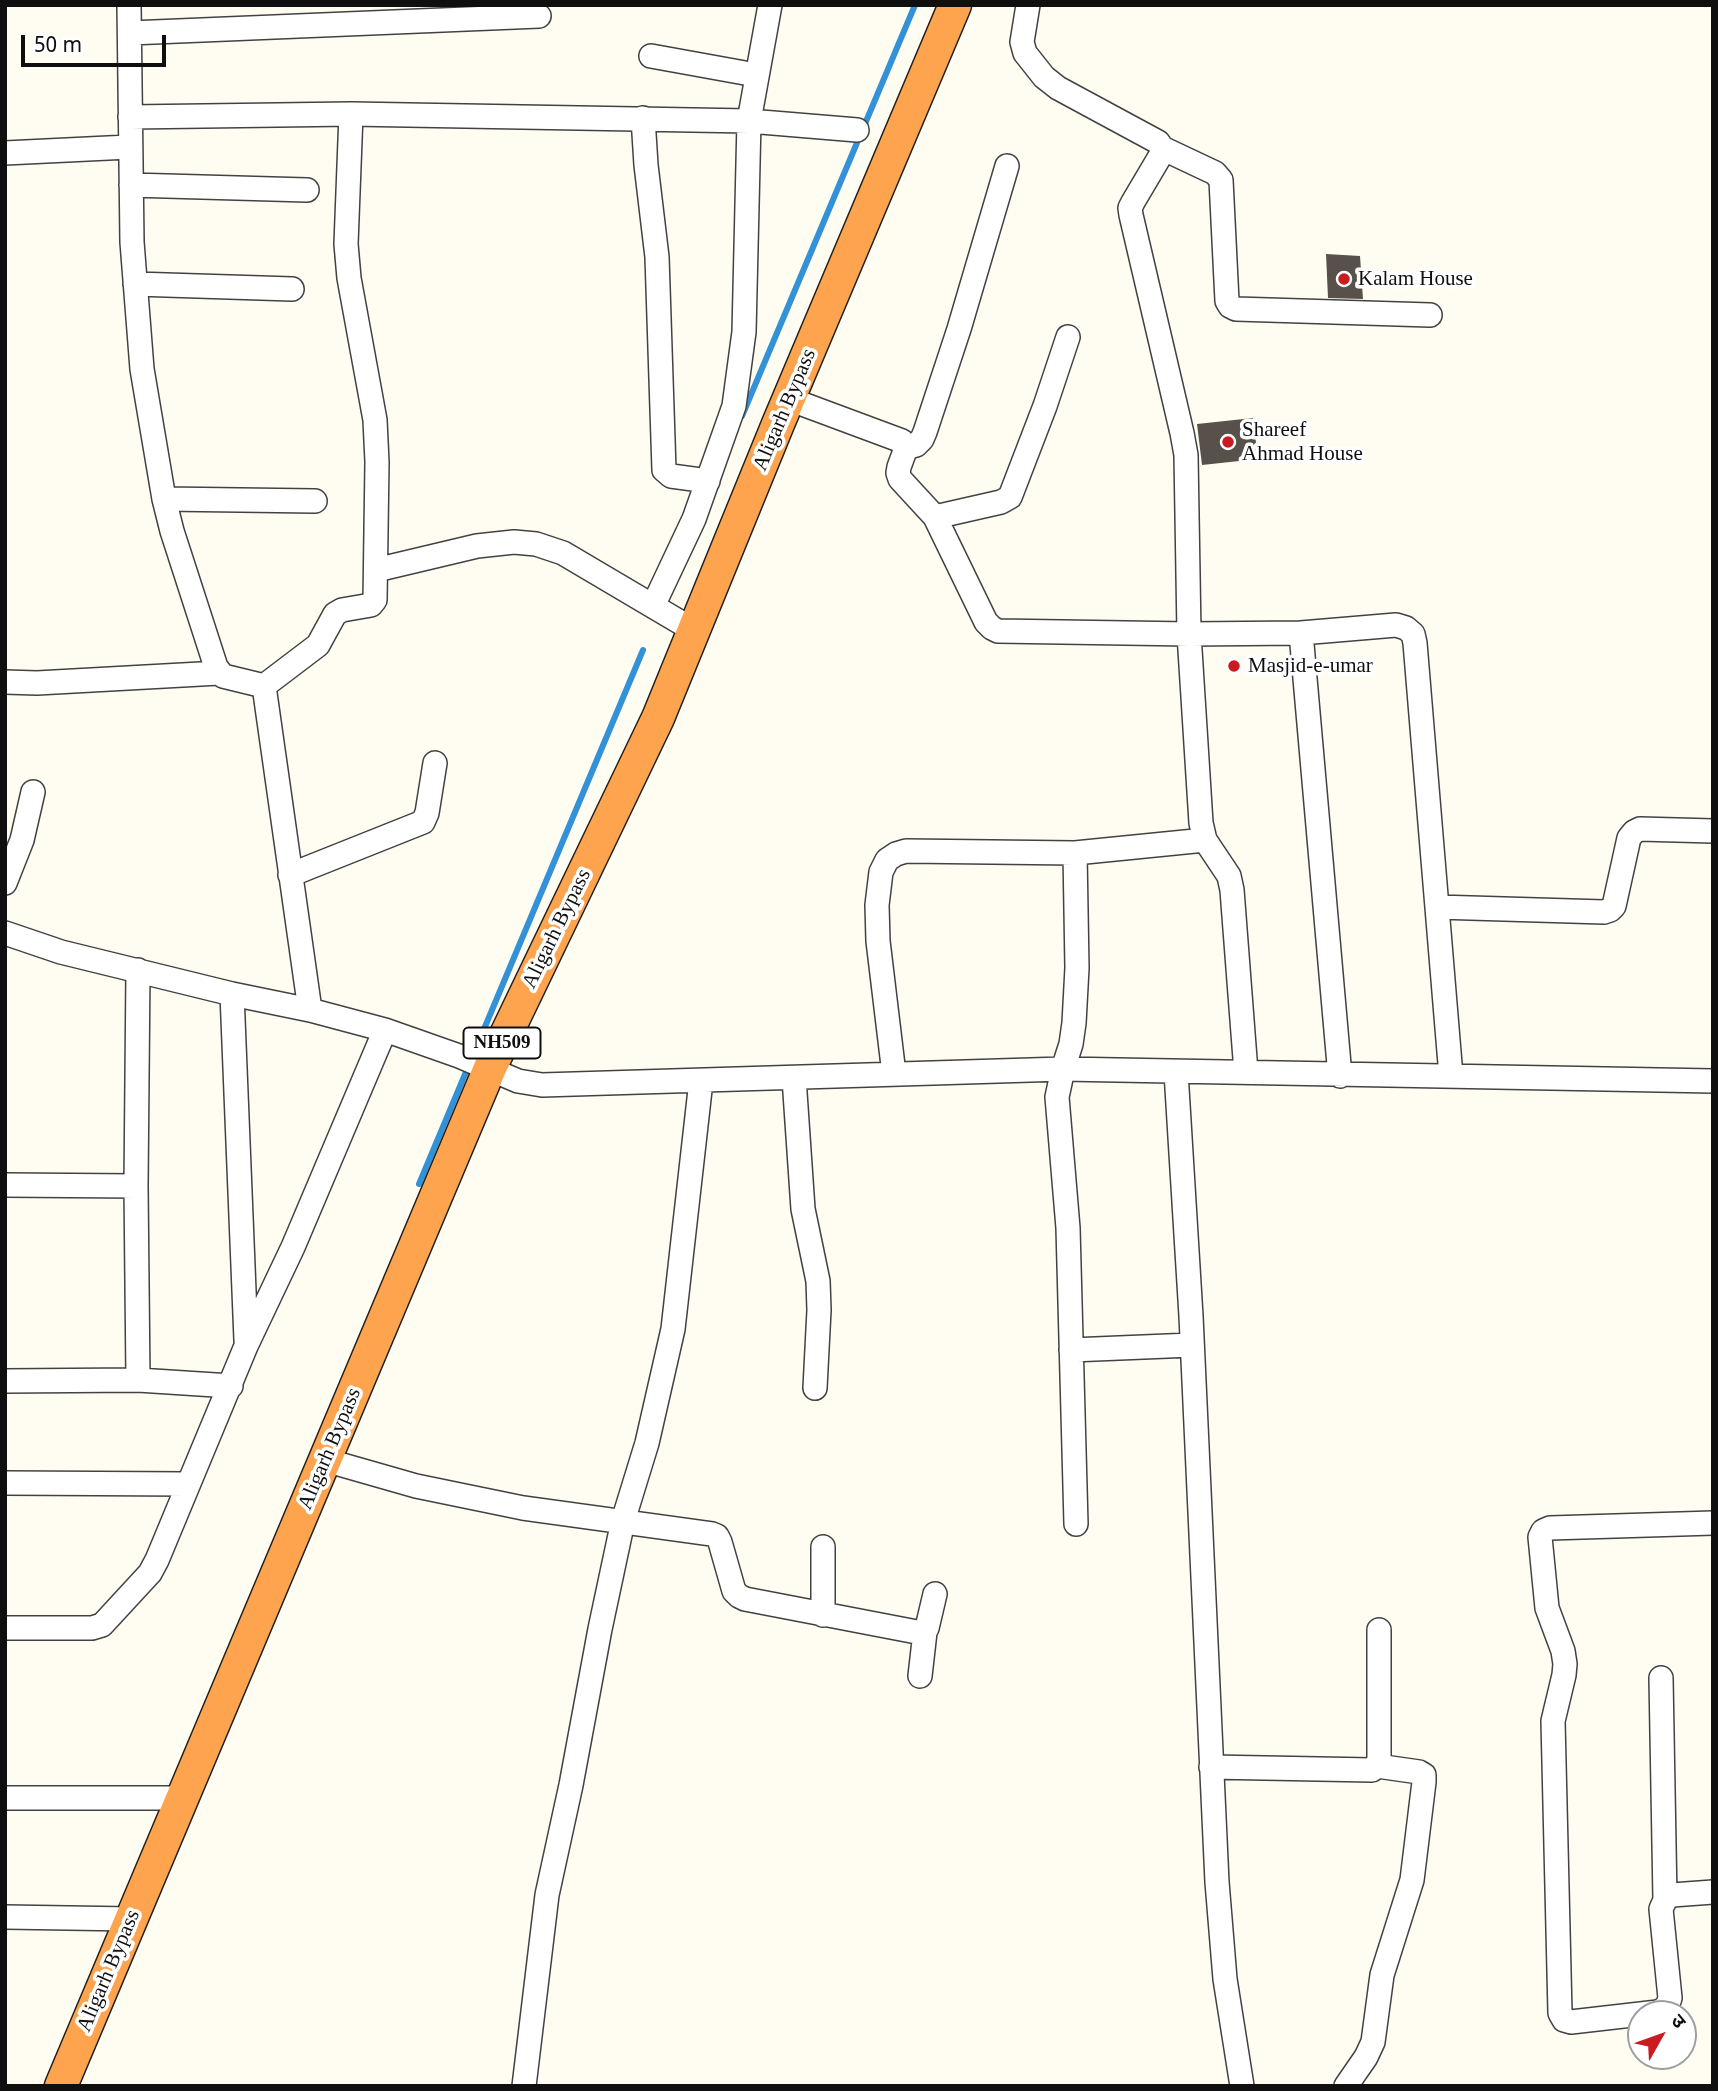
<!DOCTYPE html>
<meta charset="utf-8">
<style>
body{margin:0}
#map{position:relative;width:1718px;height:2091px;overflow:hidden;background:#fffdf1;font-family:Georgia,"Noto Sans Devanagari",serif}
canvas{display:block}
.frame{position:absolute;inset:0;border:7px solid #0f0f0f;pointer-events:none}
.north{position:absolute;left:1627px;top:2000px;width:70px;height:70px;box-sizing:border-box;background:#fff;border:2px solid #9f9f9f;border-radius:50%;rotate:50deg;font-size:19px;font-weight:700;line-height:28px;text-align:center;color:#0f0f0f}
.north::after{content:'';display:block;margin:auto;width:24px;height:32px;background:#ca1c20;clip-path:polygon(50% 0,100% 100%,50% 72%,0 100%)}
.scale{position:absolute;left:21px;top:35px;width:145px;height:32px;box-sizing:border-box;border:4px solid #0f0f0f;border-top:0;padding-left:9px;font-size:21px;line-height:24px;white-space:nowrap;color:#0f0f0f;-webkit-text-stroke:5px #fff;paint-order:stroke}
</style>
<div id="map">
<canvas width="1718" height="2091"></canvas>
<div class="frame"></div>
<div class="north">उ</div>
<div class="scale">50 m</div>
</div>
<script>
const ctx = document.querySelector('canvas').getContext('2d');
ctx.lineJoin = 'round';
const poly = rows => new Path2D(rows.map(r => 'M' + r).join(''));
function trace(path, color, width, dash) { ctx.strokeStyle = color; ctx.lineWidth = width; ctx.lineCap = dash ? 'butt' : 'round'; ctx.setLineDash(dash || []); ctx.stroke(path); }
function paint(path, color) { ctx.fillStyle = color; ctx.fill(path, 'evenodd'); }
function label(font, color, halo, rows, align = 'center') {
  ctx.font = font + ' Georgia,serif'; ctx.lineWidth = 7; ctx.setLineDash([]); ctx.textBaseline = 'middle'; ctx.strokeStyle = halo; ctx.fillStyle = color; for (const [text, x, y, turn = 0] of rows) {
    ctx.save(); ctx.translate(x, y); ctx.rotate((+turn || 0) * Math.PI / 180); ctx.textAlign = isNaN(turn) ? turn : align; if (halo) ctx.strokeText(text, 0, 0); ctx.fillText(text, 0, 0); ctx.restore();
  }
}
trace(poly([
 [742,416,915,5],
 [419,1184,643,650]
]), '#3391d7', 6);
paint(poly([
 [1326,254,1360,256,1363,299,1328,298],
 [1253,418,1258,459,1202,465,1197,424]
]), '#58504a');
const minor = poly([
 [129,5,132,242,142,369,164,499,172,531,216,667,223,676,264,686,310,1010],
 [1028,5,1022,42,1025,53,1044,77,1058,88,1158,142,1162,148,1162,153,1133,202,1130,208,1131,215,1182,433,1186,455,1189,634,1201,823,1205,840,1229,876,1232,890,1246,1072],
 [130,33,539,16],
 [651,56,756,75],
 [130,117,351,114],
 [643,118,646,165,657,257,664,470,671,476,708,481],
 [1162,148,1215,173,1221,180,1227,301,1230,306,1236,309,1430,315],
 [5,153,129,147],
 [131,185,307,190],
 [135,284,292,289],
 [789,399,902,441,906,448,899,467,898,473,900,479,935,517,986,622,992,628,998,631,1189,634,1301,633,1396,625,1406,628,1413,634,1415,643,1451,1076],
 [906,448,916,445,922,439,925,432,959,329,1007,166],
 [164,499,315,501],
 [935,517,1001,502,1010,497,1045,406,1068,337],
 [376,570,477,546,514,542,536,544,563,553,695,631],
 [653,606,694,519,734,406,744,332,749,121,770,5],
 [1301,633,1340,1076],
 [5,682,37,683,219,673],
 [264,686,318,645,335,614,342,610,371,605,375,600,377,462,375,420,349,278,346,244,351,114,749,121,857,130],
 [1075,853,1077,968,1074,1023,1071,1044,1063,1069,1057,1097,1068,1228,1076,1524],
 [290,875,423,822,427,813,435,763],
 [5,883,22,840,33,792],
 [1437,907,1604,912,1610,910,1614,906,1629,838,1634,832,1640,829,1713,831],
 [5,933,61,952,232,994,310,1010,385,1030,459,1056,518,1081,542,1085,1063,1069,1713,1081],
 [138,970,136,1186,138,1380],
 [232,994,246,1340],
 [1176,1072,1191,1316,1217,1882,1225,1979,1242,2086],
 [894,1074,878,941,877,905,881,872,887,860,896,854,906,851,1075,853,1205,840],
 [794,1078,803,1209,818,1281,819,1310,815,1388],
 [5,1185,136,1186],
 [1071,1350,1192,1345],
 [5,1381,138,1380,231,1386],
 [325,1460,416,1486,523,1508,712,1534,717,1536,720,1542,734,1591,739,1596,745,1599,922,1633,927,1628,935,1594],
 [5,1483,187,1484],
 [1713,1523,1550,1528,1543,1531,1540,1537,1547,1608,1563,1651,1565,1664,1564,1675,1553,1721,1560,2013,1564,2020,1571,2022,1658,2012,1667,2007,1670,1998,1661,1909,1665,1900,1672,1895,1713,1892],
 [823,1547,823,1615],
 [5,1628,92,1628,102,1625,150,1573,157,1560,246,1346,293,1247,385,1030],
 [920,1676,925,1632],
 [1661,1678,1665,1900],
 [1211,1767,1372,1770,1377,1766,1379,1758,1379,1630],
 [5,1798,183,1798],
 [5,1917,131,1919],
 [524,2086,547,1895,571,1785,600,1629,623,1521,647,1443,673,1329,701,1081],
 [1346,2086,1366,2057,1373,2042,1382,1975,1412,1880,1424,1782,1424,1775,1419,1772,1377,1766]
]);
const highway = poly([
 [61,2086,490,1068,658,718,778,424,955,5]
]);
trace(minor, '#424242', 26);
trace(highway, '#202020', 35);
trace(minor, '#fff', 23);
trace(highway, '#fea44f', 32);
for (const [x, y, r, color] of [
 [1344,279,7,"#ca1c20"],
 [1228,442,7,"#ca1c20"],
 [1234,666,7,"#ca1c20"]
]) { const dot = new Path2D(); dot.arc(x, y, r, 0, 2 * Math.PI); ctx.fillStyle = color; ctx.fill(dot); trace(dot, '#fff', 2.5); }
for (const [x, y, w] of [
 [502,1043,77]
]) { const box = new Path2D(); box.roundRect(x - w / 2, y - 15.5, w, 31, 5); ctx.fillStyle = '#fff'; ctx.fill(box); trace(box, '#0f0f0f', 2); }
label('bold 19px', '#0f0f0f', null, [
 ["NH509",502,1043]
]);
label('21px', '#0f0f0f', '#fff', [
 ["Kalam House",1358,279],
 ["Shareef",1242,430],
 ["Ahmad House",1242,454],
 ["Masjid-e-umar",1248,666]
], 'left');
label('21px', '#0f0f0f', '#fff', [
 ["Aligarh Bypass",785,410,-67],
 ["Aligarh Bypass",557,929,-64],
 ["Aligarh Bypass",330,1449,-67],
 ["Aligarh Bypass",109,1971,-67]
]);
</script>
